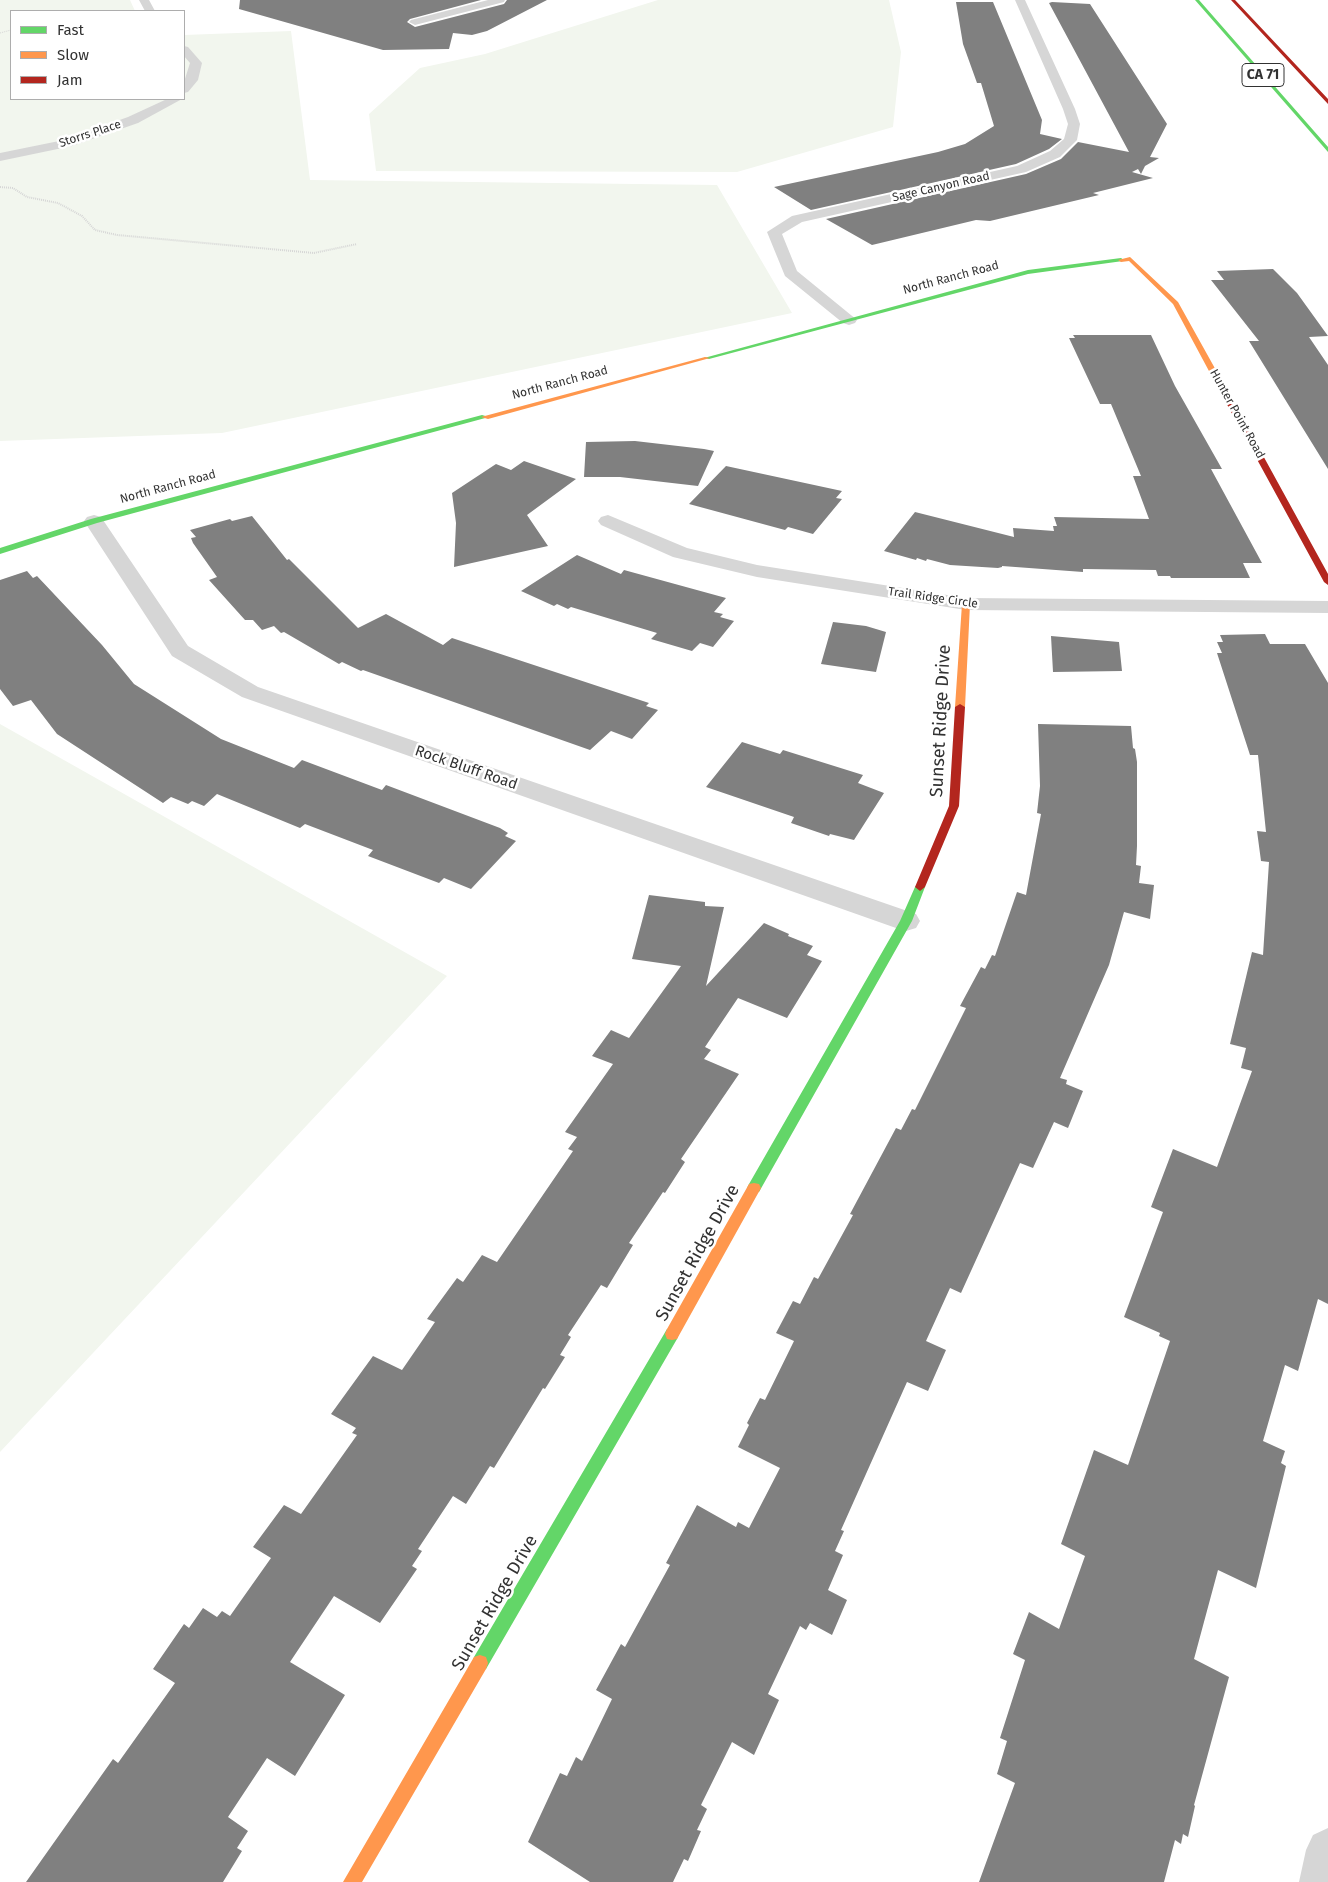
<!DOCTYPE html>
<style>
body{margin:0}
#map{position:relative;width:1328px;height:1882px;overflow:hidden;background:#fff;font-family:"Fira Sans",sans-serif}
canvas{display:block}
.legend{position:absolute;left:10px;top:10px;width:175px;height:90px;box-sizing:border-box;background:#fff;border:1px solid #adadad;margin:0;padding:6px 9px;list-style:none;font-size:15px;color:#323232}
.legend li{display:flex;align-items:center;gap:10px;height:25px}
.legend b{width:25px;border:1px solid #adadad}
</style>
<div id="map">
<canvas width="1328" height="1882"></canvas>
<ul class="legend">
<li><b style="height:6px;background:#63d668"></b>Fast</li>
<li><b style="height:6px;background:#ff974d"></b>Slow</li>
<li><b style="height:6px;background:#b3261e"></b>Jam</li>
</ul>
</div>
<script>
const ctx = document.querySelector('canvas').getContext('2d');
ctx.lineJoin = 'round';
function paint(path, color) { ctx.fillStyle = color; ctx.fill(path, 'evenodd'); }
const poly = rows => new Path2D(rows.map(r => 'M' + r).join(''));
function trace(path, color, width, dash) { ctx.strokeStyle = color; ctx.lineWidth = width; ctx.lineCap = dash ? 'butt' : 'round'; ctx.setLineDash(dash || []); ctx.stroke(path); }
function label(font, color, halo, rows, align = 'center') {
  ctx.font = font + ' "Fira Sans",sans-serif'; ctx.lineWidth = 5; ctx.setLineDash([]); ctx.textBaseline = 'middle'; ctx.strokeStyle = halo; ctx.fillStyle = color; for (const [text, x, y, turn = 0] of rows) {
    ctx.save(); ctx.translate(x, y); ctx.rotate((+turn || 0) * Math.PI / 180); ctx.textAlign = isNaN(turn) ? turn : align; if (halo) ctx.strokeText(text, 0, 0); ctx.fillText(text, 0, 0); ctx.restore();
  }
}
paint(poly([
 [0,0,130,0,135,11,11,11,11,99,184,99,184,35,291,31,310,180,717,185,792,313,222,433,0,441],
 [658,0,889,0,901,52,893,127,737,172,376,171,369,114,420,68,485,54],
 [0,724,447,976,0,1452]
]), '#f2f6ee');
paint(poly([
 [240,0,481,0,410,19,407,22,415,27,504,4,507,0,547,0,487,31,472,35,453,33,449,49,383,50,239,9],
 [956,2,993,2,1042,120,1040,134,1062,139,1049,149,1016,164,811,210,774,187,938,152,965,144,994,126,981,83,977,83,963,44],
 [1052,2,1090,4,1167,124,1150,157,1159,158,1145,166,1141,174,1138,169,1132,172,1153,178,1093,193,1099,195,990,221,976,220,872,245,826,219,1026,174,1061,159,1078,142,1129,152,1049,3],
 [1273,269,1297,293,1328,336,1309,337,1328,365,1328,469,1249,341,1259,341,1211,280,1224,280,1217,271],
 [1073,335,1151,335,1175,386,1222,469,1211,469,1262,563,1243,563,1250,578,1171,578,1170,576,1158,576,1156,570,1083,569,1083,572,1002,566,1002,567,998,568,950,565,927,559,926,561,917,558,916,560,884,551,915,512,1014,537,1013,528,1054,531,1053,526,1057,526,1054,517,1149,519,1133,476,1141,476,1111,404,1100,404,1069,338,1075,338],
 [635,441,704,449,714,451,698,486,620,477,584,477,586,442],
 [524,461,576,479,527,515,548,546,454,567,456,523,452,493,496,464,511,470],
 [726,466,842,491,836,498,842,499,813,534,788,527,785,530,689,504],
 [252,516,287,560,289,559,358,628,386,614,443,645,452,638,649,703,646,706,658,710,632,739,611,731,590,750,363,670,361,671,342,662,339,664,284,632,281,633,274,626,262,630,253,620,245,620,209,580,217,577,193,543,191,538,196,537,190,530,230,519,232,521],
 [577,555,621,574,624,570,726,598,714,612,723,614,720,617,734,621,713,647,700,643,692,651,651,639,657,633,571,607,568,609,557,604,554,606,521,591],
 [27,571,33,578,37,576,102,645,134,684,221,739,294,768,302,760,382,790,386,785,500,828,508,833,505,836,516,841,471,889,444,878,439,883,368,856,373,850,305,824,300,828,217,794,204,806,192,801,188,804,171,797,163,803,57,734,31,700,13,706,0,689,0,580],
 [833,622,866,626,886,632,876,672,821,664],
 [1265,634,1270,644,1305,644,1328,683,1328,1304,1318,1299,1298,1371,1285,1365,1263,1441,1285,1451,1281,1463,1286,1466,1256,1588,1218,1570,1194,1659,1229,1677,1194,1805,1195,1806,1188,1837,1183,1834,1181,1844,1175,1840,1164,1882,979,1882,1015,1783,997,1774,1007,1741,1000,1738,1025,1660,1013,1654,1029,1612,1059,1629,1085,1556,1061,1544,1094,1450,1128,1465,1170,1341,1159,1336,1160,1333,1124,1317,1163,1212,1151,1207,1173,1149,1217,1167,1252,1071,1241,1068,1246,1048,1230,1044,1252,952,1263,955,1269,862,1261,861,1257,831,1266,832,1258,755,1250,755,1217,653,1222,653,1217,642,1223,642,1220,635],
 [1051,636,1119,642,1122,671,1053,672],
 [1038,724,1131,726,1133,748,1135,749,1137,762,1137,846,1136,865,1141,866,1139,883,1154,885,1150,919,1124,912,1109,965,1060,1078,1067,1080,1066,1084,1083,1091,1068,1128,1054,1122,1033,1168,1020,1163,961,1293,950,1288,926,1341,946,1350,928,1391,907,1382,841,1530,844,1531,835,1551,843,1555,828,1590,847,1600,832,1635,810,1623,806,1630,800,1626,768,1694,779,1700,754,1755,732,1742,701,1805,707,1809,697,1830,701,1831,688,1861,684,1859,673,1882,590,1882,528,1842,560,1773,567,1776,576,1757,582,1761,612,1699,596,1690,621,1644,625,1647,670,1565,666,1563,697,1505,736,1527,738,1522,749,1528,780,1468,738,1447,749,1425,747,1423,760,1398,765,1400,794,1341,776,1333,793,1301,800,1304,814,1277,818,1279,853,1215,850,1214,896,1128,901,1130,912,1109,915,1110,966,1008,960,1006,981,967,985,969,992,955,995,956,1017,892,1026,895,1041,814,1037,813,1040,786],
 [742,742,780,754,783,750,863,775,858,783,884,793,854,840,830,834,829,836,791,823,794,817,706,787],
 [649,895,705,902,705,906,724,907,706,986,764,923,789,934,788,936,813,946,807,955,822,961,787,1018,738,998,705,1047,711,1050,704,1059,739,1074,681,1159,685,1162,665,1193,663,1192,629,1243,633,1245,607,1288,601,1285,568,1335,571,1337,560,1355,565,1357,545,1389,543,1388,494,1468,490,1466,466,1504,453,1496,418,1549,422,1551,412,1566,417,1569,380,1623,334,1596,290,1662,345,1695,295,1776,267,1758,228,1817,248,1831,237,1848,242,1851,223,1882,26,1882,113,1759,118,1763,175,1683,153,1669,184,1624,189,1628,203,1608,217,1617,222,1611,230,1616,271,1558,253,1547,284,1505,301,1514,357,1435,352,1433,356,1428,331,1414,373,1356,402,1370,435,1322,427,1319,457,1278,463,1282,482,1255,497,1262,573,1151,568,1149,577,1137,565,1132,613,1064,592,1056,611,1030,629,1038,681,966,632,959]
]), '#808080');
trace(poly([
 [0,33,11,30]
]), '#d6d6d6', 1, [1, 1]);
trace(poly([
 [0,187,13,188,27,197,58,203,82,216,95,230,117,235,314,253,357,244]
]), '#d6d6d6', 2, [1, 1]);
paint(poly([
 [139,0,149,0,155,11,145,11,139,0],
 [488,0,505,0,504,2,415,25,409,22,411,20,488,0],
 [1015,0,1025,0,1075,109,1080,124,1077,140,1060,157,1026,172,802,222,782,234,797,271,857,320,855,323,849,325,843,323,785,276,767,232,792,216,1017,166,1050,151,1064,139,1068,124,1063,109,1015,0],
 [184,46,188,47,202,63,198,80,188,92,184,93,184,82,190,63,184,56,184,46],
 [167,99,182,99,138,123,72,146,0,161,0,153,64,140,128,117,167,99],
 [94,515,101,517,188,646,258,687,916,914,920,921,916,928,906,931,896,928,242,697,172,656,84,521,87,517,94,515],
 [608,515,687,548,757,565,966,598,1328,601,1328,613,966,610,757,577,673,557,601,525,598,521,601,517,608,515],
 [1328,1828,1328,1882,1299,1882,1306,1850,1313,1835,1328,1828]
]), '#d6d6d6');
paint(poly([
 [1195,0,1199,0,1328,147,1328,152,1195,0],
 [1121,258,1124,260,1123,261,1028,274,709,359,704,358,1028,270,1121,258],
 [482,415,489,417,97,523,0,554,0,548,91,519,482,415],
 [920,883,925,887,912,921,759,1192,754,1193,749,1192,747,1188,749,1184,900,921,915,887,920,883],
 [672,1328,677,1329,679,1334,677,1339,486,1669,480,1671,474,1669,472,1663,474,1657,667,1329,672,1328]
]), '#63d668');
paint(poly([
 [1130,257,1178,302,1232,399,1231,401,1224,399,1173,304,1129,261,1121,262,1118,260,1130,257],
 [705,357,710,358,488,419,481,417,705,357],
 [966,601,970,604,965,707,960,710,955,707,962,604,966,601],
 [754,1183,759,1184,761,1188,677,1339,672,1340,667,1339,665,1334,667,1329,749,1184,754,1183],
 [480,1655,486,1657,488,1663,486,1669,362,1882,343,1882,474,1657,480,1655]
]), '#ff974d');
paint(poly([
 [1231,0,1235,0,1328,99,1328,104,1231,0],
 [1225,397,1232,399,1328,574,1328,585,1324,582,1224,399,1225,397],
 [960,704,965,707,959,806,925,887,920,891,915,887,949,806,955,707,960,704]
]), '#b3261e');
label('12px', '#323232', '#fff', [
 ["Storrs Place",90,134,-18],
 ["Sage Canyon Road",941,187,-13],
 ["North Ranch Road",951,278,-15],
 ["North Ranch Road",560,383,-15],
 ["Hunter Point Road",1237,414,61],
 ["North Ranch Road",168,487,-15],
 ["Trail Ridge Circle",933,598,8]
]);
for (const [x, y, w] of [
 [1263,75,42]
]) { const box = new Path2D(); box.roundRect(x - w / 2, y - 11.5, w, 23, 4); ctx.fillStyle = '#fff'; ctx.fill(box); trace(box, '#323232', 1); }
label('bold 14px', '#323232', null, [
 ["CA 71",1263,75]
]);
label('15px', '#323232', '#fff', [
 ["Rock Bluff Road",466,768,19]
]);
label('18px', '#323232', '#fff', [
 ["Sunset Ridge Drive",941,721,-87],
 ["Sunset Ridge Drive",698,1253,-61],
 ["Sunset Ridge Drive",495,1603,-60]
]);
</script>
